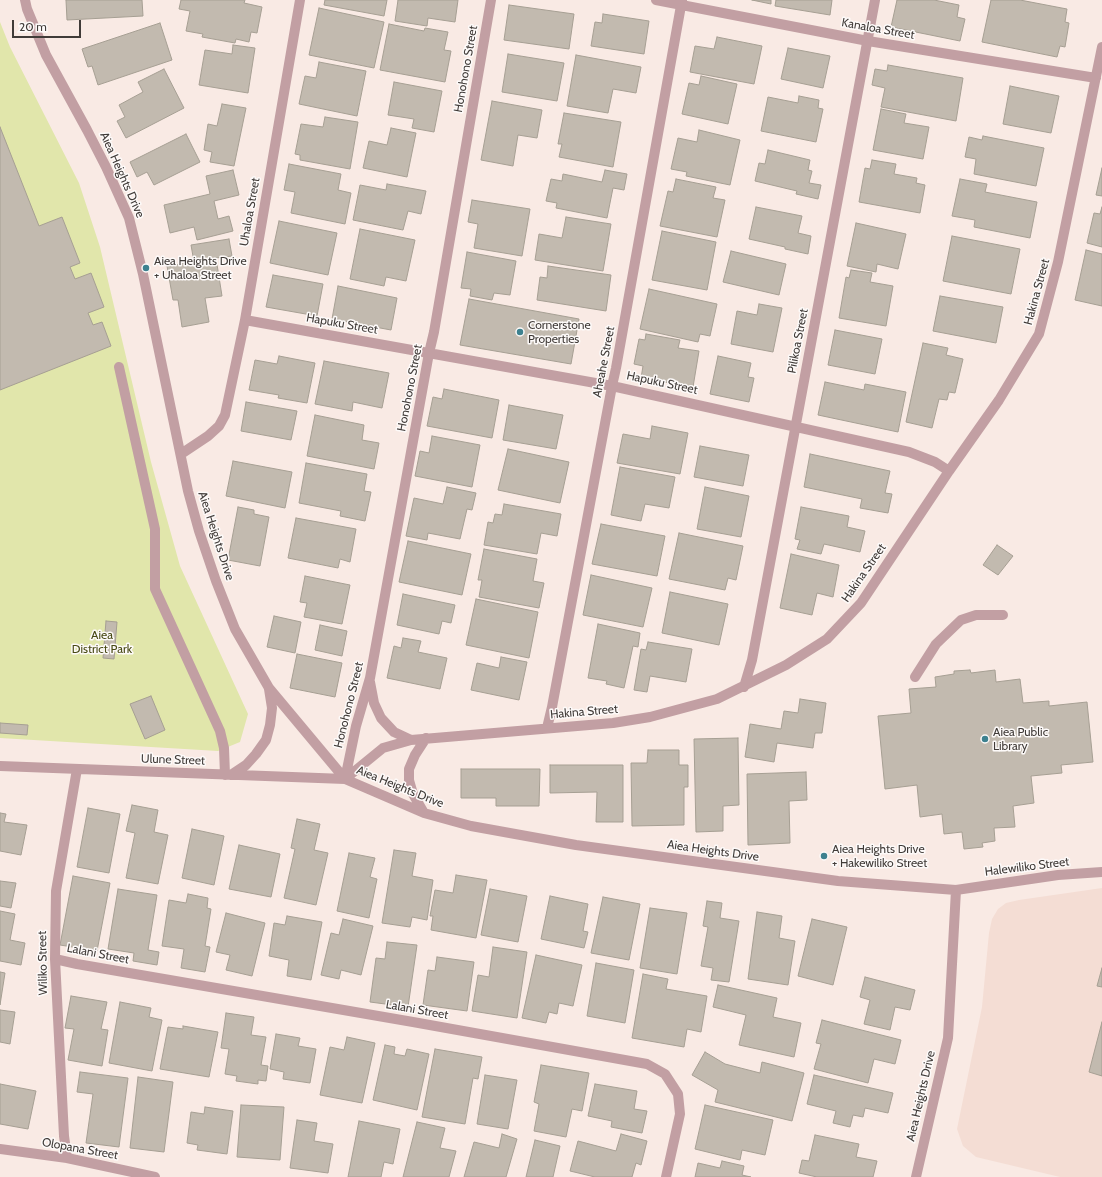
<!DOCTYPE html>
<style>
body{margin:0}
#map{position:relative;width:1102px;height:1177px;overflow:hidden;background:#f9eae4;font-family:Cabin,sans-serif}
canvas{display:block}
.scale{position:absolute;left:12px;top:20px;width:69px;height:18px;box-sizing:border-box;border:2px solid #403b38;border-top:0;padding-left:5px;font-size:12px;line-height:14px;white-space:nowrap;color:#403b38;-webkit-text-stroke:3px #fdfaf9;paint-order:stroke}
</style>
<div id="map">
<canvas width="1102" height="1177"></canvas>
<div class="scale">20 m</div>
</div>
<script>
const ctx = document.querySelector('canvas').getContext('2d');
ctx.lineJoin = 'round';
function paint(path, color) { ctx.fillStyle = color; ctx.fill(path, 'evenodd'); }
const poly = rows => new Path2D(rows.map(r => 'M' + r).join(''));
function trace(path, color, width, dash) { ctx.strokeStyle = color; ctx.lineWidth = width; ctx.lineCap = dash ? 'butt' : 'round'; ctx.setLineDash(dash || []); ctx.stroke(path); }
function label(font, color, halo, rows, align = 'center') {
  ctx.font = font + ' Cabin,sans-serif'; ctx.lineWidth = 3; ctx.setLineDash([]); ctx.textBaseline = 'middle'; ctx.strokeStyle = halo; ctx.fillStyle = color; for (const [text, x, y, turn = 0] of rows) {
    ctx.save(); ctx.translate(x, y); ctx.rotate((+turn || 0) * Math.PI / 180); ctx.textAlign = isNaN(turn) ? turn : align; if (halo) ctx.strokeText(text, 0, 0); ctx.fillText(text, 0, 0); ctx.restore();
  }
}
paint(poly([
 [1102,888,1102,1177,1060,1177,976,1157,963,1146,957,1129,982,1007,989,933,992,919,998,909,1006,903,1019,900]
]), '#f4ddd4');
paint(poly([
 [0,22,10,47,79,183,100,247,151,462,180,566,248,714,240,742,218,751,0,738]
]), '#e1e6ab');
const building = poly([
 [66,0,142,0,143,16,67,20,66,0],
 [181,0,245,0,244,3,262,7,257,33,251,32,249,42,236,39,235,43,202,37,203,34,186,31,190,11,179,9,181,0],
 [325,0,387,0,384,16,324,5,325,0],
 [398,0,458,0,455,22,428,18,427,26,395,21,398,0],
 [752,0,771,0,771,4,752,0],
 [776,0,832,0,830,15,775,6,776,0],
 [897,0,934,0,959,5,957,17,965,19,960,41,891,27,897,0],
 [991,0,1020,0,1067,9,1065,22,1069,23,1065,47,1060,46,1057,57,982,42,991,0],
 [509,5,574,14,569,49,504,40,509,5],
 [319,8,384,22,374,68,309,55,319,8],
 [603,14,649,21,644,54,591,46,595,22,602,23,603,14],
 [160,23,172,60,98,85,92,66,88,67,82,49,160,23],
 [389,24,424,31,425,28,448,32,444,50,451,51,445,82,380,70,389,24],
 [717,37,762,46,754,84,690,72,695,46,714,49,717,37],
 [233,45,255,48,248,93,199,85,205,50,232,54,233,45],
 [788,48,830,56,823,88,781,79,788,48],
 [508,54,564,63,557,101,502,92,508,54],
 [576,55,641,67,636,93,613,89,608,113,567,106,576,55],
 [319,62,366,71,357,116,299,104,305,76,316,78,319,62],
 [888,65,963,78,956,121,881,107,885,88,872,85,875,69,887,71,888,65],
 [164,69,184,108,126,138,117,121,125,117,119,105,143,92,138,82,164,69],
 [701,76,737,84,728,124,682,114,689,83,699,85,701,76],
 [394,82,442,91,434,132,412,128,414,119,388,115,394,82],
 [1010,86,1059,96,1051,133,1003,124,1010,86],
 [799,96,819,100,818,108,823,109,816,142,761,131,768,97,798,103,799,96],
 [492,101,542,110,537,138,518,135,513,166,481,160,492,101],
 [222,104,246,108,234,166,210,162,212,152,204,150,208,124,217,126,222,104],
 [881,109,906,114,904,123,929,127,923,159,873,150,881,109],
 [564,113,621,122,613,167,559,157,562,144,558,144,564,113],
 [325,117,358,122,350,169,300,160,300,155,295,154,301,124,323,127,325,117],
 [0,127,39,226,62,217,80,263,70,267,75,279,91,273,104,307,88,313,93,325,102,322,111,346,0,390,0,127],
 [391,128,416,133,407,177,363,168,369,141,387,145,391,128],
 [699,130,740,140,730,185,686,176,687,172,671,169,678,138,697,142,699,130],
 [186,134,200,162,154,185,147,172,137,177,130,162,186,134],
 [983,136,1044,148,1036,186,974,174,976,159,965,157,969,137,982,140,983,136],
 [768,150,810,160,808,170,812,171,809,183,821,185,818,199,796,194,797,191,755,181,759,163,765,164,768,150],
 [872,160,896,164,894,174,917,178,916,183,925,185,920,213,859,202,865,168,870,169,872,160],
 [289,164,341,174,338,190,351,193,345,224,291,213,295,192,284,190,289,164],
 [1102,168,1102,196,1096,195,1102,168],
 [233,170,239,195,214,201,218,219,229,216,233,231,197,240,194,227,170,233,164,205,210,194,206,176,233,170],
 [605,170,627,174,624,190,613,188,607,218,556,208,557,203,546,201,551,179,562,181,563,174,602,182,605,170],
 [676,179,716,187,713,198,725,200,717,237,660,226,668,191,673,192,676,179],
 [960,179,987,184,985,192,1037,202,1030,238,974,227,975,220,952,216,960,179],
 [387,184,426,191,421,214,408,211,403,230,353,220,360,185,386,190,387,184],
 [472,200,530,209,522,256,474,248,478,224,468,222,472,200],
 [756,207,802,216,798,233,811,236,808,254,785,249,785,247,749,239,756,207],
 [1102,207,1102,247,1087,243,1094,213,1100,214,1102,207],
 [566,217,611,224,603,271,535,260,539,234,562,238,566,217],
 [279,221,337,233,328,275,270,263,279,221],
 [856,223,906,234,898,269,877,264,876,272,847,266,856,223],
 [360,229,415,240,406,281,386,277,384,286,350,279,360,229],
 [662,231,716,242,707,290,652,280,662,231],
 [952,236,1020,249,1011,294,943,281,952,236],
 [229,239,232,256,216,258,222,296,205,298,209,322,182,327,178,300,173,300,167,266,194,262,191,245,229,239],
 [1086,250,1102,254,1102,306,1075,300,1086,250],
 [731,251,786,264,779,295,723,282,731,251],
 [467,252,516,261,510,295,494,293,492,300,470,296,471,289,461,288,467,252],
 [548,266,611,275,606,311,537,300,540,277,547,278,548,266],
 [851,270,872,273,870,282,893,286,886,326,839,318,846,277,849,278,851,270],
 [273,275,323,284,317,316,266,307,273,275],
 [338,286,397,298,391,330,332,319,338,286],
 [649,289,717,304,710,336,700,334,698,342,640,329,649,289],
 [940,296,1003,307,996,343,933,331,940,296],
 [469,299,579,319,571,364,460,345,469,299],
 [759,304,782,308,773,352,731,344,737,311,757,315,759,304],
 [835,330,882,339,875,374,828,365,835,330],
 [646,334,680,340,678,348,699,351,693,387,641,378,643,366,634,364,639,339,645,340,646,334],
 [923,343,948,348,946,355,963,359,955,393,949,392,947,400,939,399,932,428,906,422,923,343],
 [279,356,315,363,307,403,278,398,279,395,249,390,255,360,277,364,279,356],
 [718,356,751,363,748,377,754,378,749,402,710,394,718,356],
 [324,361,389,373,382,408,353,402,352,411,315,404,324,361],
 [825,382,864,390,865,384,906,392,898,432,818,415,825,382],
 [444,389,499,400,492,438,427,426,433,397,442,399,444,389],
 [246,402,297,411,291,440,241,431,246,402],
 [509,405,563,415,556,449,503,440,509,405],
 [315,415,364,425,362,440,379,443,374,469,307,456,315,415],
 [652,426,688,433,680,474,617,463,623,434,650,439,652,426],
 [432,436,480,445,472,487,415,476,420,451,429,453,432,436],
 [700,446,749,455,743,486,694,477,700,446],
 [508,449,569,462,560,503,498,490,508,449],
 [810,454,890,471,885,493,892,494,888,513,860,508,862,499,804,487,810,454],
 [233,461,292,472,285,508,226,496,233,461],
 [306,463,367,474,364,491,371,492,365,521,340,516,341,511,299,503,306,463],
 [620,467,675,477,669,508,645,504,641,521,611,515,620,467],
 [447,487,476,493,472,510,467,509,460,539,428,533,427,540,406,536,414,498,443,504,447,487],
 [705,487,749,496,741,537,697,529,705,487],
 [504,504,561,514,557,536,541,533,537,554,484,545,488,522,493,523,495,514,502,515,504,504],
 [238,507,254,510,254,514,269,517,260,566,228,560,238,507],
 [801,507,849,516,847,527,865,531,860,552,824,544,821,554,797,549,800,540,795,539,801,507],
 [296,518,356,529,350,562,340,559,338,568,288,558,296,518],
 [601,524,665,536,657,576,592,564,601,524],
 [679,533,743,546,736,580,728,578,725,590,669,579,679,533],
 [408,541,471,554,462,595,399,582,408,541],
 [997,545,1013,556,998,575,983,565,997,545],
 [484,549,537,559,533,581,544,583,539,608,479,597,482,580,478,580,484,549],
 [791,554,839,565,833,597,817,593,812,615,780,608,791,554],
 [591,575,652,588,643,627,583,615,591,575],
 [305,576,350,585,342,624,304,617,307,603,300,602,305,576],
 [670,592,728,604,719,645,662,633,670,592],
 [403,594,455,605,451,623,442,621,439,634,397,625,403,594],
 [476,599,538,612,529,658,466,645,476,599],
 [274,616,301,622,295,653,267,647,274,616],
 [106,621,117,622,114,659,103,658,106,621],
 [598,624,640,633,638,647,633,646,624,688,606,684,607,681,588,678,598,624],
 [320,625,347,631,342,656,315,650,320,625],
 [403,638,421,641,418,652,447,658,440,689,387,678,394,646,401,648,403,638],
 [648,642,692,649,686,682,650,676,647,692,634,690,641,649,646,650,648,642],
 [297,654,342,663,335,697,290,688,297,654],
 [501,657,527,662,519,700,471,690,477,663,499,668,501,657],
 [970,670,971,673,995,670,996,682,1020,679,1023,703,1049,701,1049,706,1087,702,1093,762,1061,765,1062,773,1031,776,1034,803,1013,806,1015,827,994,828,995,841,982,843,983,847,964,849,962,832,944,834,942,814,920,817,917,785,885,789,878,716,911,713,909,689,936,687,935,677,954,674,954,671,970,670],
 [151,696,165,730,145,739,130,704,151,696],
 [800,699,826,703,822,733,815,733,813,748,777,743,774,762,745,757,750,724,781,729,784,711,798,713,800,699],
 [0,723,28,725,27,735,0,733,0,723],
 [738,738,739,805,723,806,723,831,696,832,694,739,738,738],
 [648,750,679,750,679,765,688,765,688,787,684,787,684,825,632,826,631,763,647,763,648,750],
 [550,765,623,765,623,822,596,822,597,792,550,793,550,765],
 [461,769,540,769,539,806,496,806,496,798,461,798,461,769],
 [806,772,807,800,789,801,790,843,748,845,747,774,806,772],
 [132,805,158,810,154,832,168,835,158,884,126,878,135,833,126,831,132,805],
 [88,808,120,814,109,873,77,867,88,808],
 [0,813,6,814,4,822,27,825,21,855,0,851,0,813],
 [297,819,320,824,314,850,328,853,316,905,284,898,295,849,291,848,297,819],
 [192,829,224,836,214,885,182,878,192,829],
 [239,845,280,854,271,897,229,889,239,845],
 [394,850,416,853,412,876,433,880,427,920,412,917,410,927,382,923,394,850],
 [349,853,375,858,370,877,377,879,369,918,337,911,349,853],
 [456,875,487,880,476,938,431,930,433,916,430,916,435,890,453,893,456,875],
 [73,876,110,883,97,951,60,945,73,876],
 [0,881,16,883,11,908,0,906,0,881],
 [118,889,157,895,148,950,159,952,157,965,133,961,134,953,108,949,118,889],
 [490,889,527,896,518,942,481,935,490,889],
 [188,894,208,898,207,908,211,909,205,946,210,947,205,972,181,968,184,949,162,946,169,900,186,903,188,894],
 [550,896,588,904,583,931,588,932,584,948,541,939,550,896],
 [603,897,640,904,629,960,591,953,603,897],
 [707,901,722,903,720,918,739,921,729,982,711,980,713,968,701,966,708,927,703,926,707,901],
 [650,908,687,913,677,974,640,968,650,908],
 [0,911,15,914,10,940,25,943,21,965,0,961,0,911],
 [757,912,782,916,779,938,795,941,788,985,748,979,757,912],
 [226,913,265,923,252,976,226,970,230,955,216,952,226,913],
 [287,916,322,922,311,980,287,976,289,960,269,956,274,923,285,925,287,916],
 [343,919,373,926,361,975,341,970,339,979,321,975,331,933,339,935,343,919],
 [812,919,847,927,833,985,798,976,812,919],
 [387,942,417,945,408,1007,370,1002,376,958,385,959,387,942],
 [493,947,527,952,517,1018,472,1011,478,975,489,977,493,947],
 [536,955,582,965,573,1006,559,1003,557,1014,549,1012,546,1023,522,1018,536,955],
 [437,957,474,962,467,1011,423,1005,428,970,435,971,437,957],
 [596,963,634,970,625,1023,587,1016,596,963],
 [1102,968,1102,987,1097,986,1102,968],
 [0,972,5,973,0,1005,0,972],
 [643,974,668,979,666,989,707,996,701,1032,687,1029,684,1047,632,1038,643,974],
 [865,977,915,990,910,1010,895,1007,890,1030,864,1024,870,1000,860,997,865,977],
 [718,985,777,998,773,1017,801,1023,794,1057,739,1045,746,1015,713,1007,718,985],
 [71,996,107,1002,101,1029,108,1030,102,1066,68,1060,74,1029,65,1028,71,996],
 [120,1002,151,1008,149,1017,162,1020,152,1071,109,1063,120,1002],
 [0,1010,15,1012,10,1044,0,1042,0,1010],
 [226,1013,254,1017,251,1035,266,1037,261,1065,268,1066,266,1081,258,1080,258,1084,236,1081,237,1076,225,1074,229,1049,221,1048,226,1013],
 [822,1020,901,1040,895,1064,874,1059,868,1083,814,1069,821,1044,816,1043,822,1020],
 [1102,1022,1102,1076,1089,1072,1102,1022],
 [183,1026,218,1032,209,1077,160,1069,168,1027,183,1029,183,1026],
 [276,1034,300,1038,298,1046,316,1049,310,1083,283,1079,284,1072,270,1069,276,1034],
 [347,1037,375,1043,362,1103,320,1095,330,1047,344,1050,347,1037],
 [385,1045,395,1047,394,1054,405,1056,407,1049,429,1054,417,1110,373,1100,385,1045],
 [435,1049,482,1057,478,1079,473,1078,465,1124,422,1117,435,1049],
 [705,1052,725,1064,760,1073,762,1062,804,1073,792,1121,715,1102,718,1090,692,1075,705,1052],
 [541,1065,589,1073,582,1111,572,1109,566,1137,534,1131,539,1104,534,1102,541,1065],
 [80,1072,128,1078,119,1147,86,1143,93,1094,77,1092,80,1072],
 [485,1075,517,1080,508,1129,477,1124,485,1075],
 [814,1075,893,1093,888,1113,865,1108,863,1117,853,1115,850,1127,833,1123,836,1111,807,1104,814,1075],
 [138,1077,173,1082,164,1152,130,1148,138,1077],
 [0,1084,36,1091,28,1129,0,1124,0,1084],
 [595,1084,637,1091,634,1109,647,1111,642,1133,611,1127,612,1121,588,1116,595,1084],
 [241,1105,284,1107,280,1160,237,1157,241,1105],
 [705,1105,773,1120,765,1155,742,1150,740,1160,695,1149,705,1105],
 [205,1107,233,1111,227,1154,197,1150,198,1145,187,1143,191,1112,204,1114,205,1107],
 [297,1120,317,1123,314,1141,333,1144,328,1173,290,1168,297,1120],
 [359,1121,400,1129,393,1164,384,1162,381,1177,348,1177,359,1121],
 [417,1122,445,1128,440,1148,456,1151,449,1177,403,1177,417,1122],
 [502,1134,517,1139,506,1177,464,1177,474,1142,499,1148,502,1134],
 [621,1134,647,1141,641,1165,636,1163,632,1177,595,1177,570,1171,578,1141,616,1151,621,1134],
 [815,1135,859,1144,856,1157,877,1161,873,1177,817,1177,799,1173,802,1160,809,1161,815,1135],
 [535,1140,560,1146,553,1177,526,1177,535,1140],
 [722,1161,744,1166,742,1175,751,1177,695,1177,698,1163,720,1168,722,1161]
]);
paint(building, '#c2baaf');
trace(building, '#a69f93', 1);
trace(poly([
 [25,0,27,9,46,55,87,130,106,167,129,218,143,274,188,491,199,531,216,581,235,629,269,688,345,779,424,813,471,826,576,845,838,881,956,890,1058,875,1102,872],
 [656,0,868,41,1096,78],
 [245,320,612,386,909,452,935,462,949,471],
 [119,367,155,529,155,589,220,731,224,748,225,775],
 [181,454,208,436,219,426,225,415,245,320,300,0],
 [915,677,936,644,961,620,976,615,1003,615],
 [370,682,374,703,381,718,394,732,411,740],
 [744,687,752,660,875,0],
 [547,728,552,707,612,386,616,368,682,0],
 [0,766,345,779],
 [231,775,246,765,256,754,266,740,270,725,272,708,269,689],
 [345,779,383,748,411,740,613,723,650,717,717,699,786,665,827,639,861,603,949,471,999,400,1039,334,1058,262,1102,47],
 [345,779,356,726,370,678,429,353,434,332,491,0],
 [424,813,413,794,409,780,409,769,415,755,426,738],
 [55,959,77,964,413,1022,647,1064,665,1074,678,1094,680,1114,666,1177],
 [0,1149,67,1158,155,1177],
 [67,1158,64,1136,55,959,56,891,77,769],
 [916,1177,948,1038,956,890]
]), '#c29fa3', 10);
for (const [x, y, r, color] of [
 [146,268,4,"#3d818f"],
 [520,332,4,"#3d818f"],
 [985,739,4,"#3d818f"],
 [824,856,4,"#3d818f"]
]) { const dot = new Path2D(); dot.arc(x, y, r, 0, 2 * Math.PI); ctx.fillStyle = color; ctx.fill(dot); trace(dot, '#fdfaf9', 1.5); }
label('12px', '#403b38', '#fdfaf9', [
 ["Kanaloa Street",878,29,10],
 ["Honohono Street",466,69,-80],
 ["Aiea Heights Drive",122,175,66],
 ["Uhaloa Street",250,212,-80],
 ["Hakina Street",1037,292,-75],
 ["Hapuku Street",342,324,10],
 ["Pilikoa Street",798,341,-79],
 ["Aheahe Street",604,362,-79],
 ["Hapuku Street",662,383,12],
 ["Honohono Street",410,388,-79],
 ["Aiea Heights Drive",216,536,72],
 ["Hakina Street",864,573,-55],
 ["Honohono Street",349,705,-76],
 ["Hakina Street",584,712,-5],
 ["Ulune Street",173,760,2],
 ["Aiea Heights Drive",400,787,22],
 ["Aiea Heights Drive",713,851,8],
 ["Halewiliko Street",1027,867,-7],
 ["Lalani Street",98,954,11],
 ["Wiliko Street",43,963,-91],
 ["Lalani Street",417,1010,10],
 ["Aiea Heights Drive",921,1096,-77],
 ["Olopana Street",80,1149,10]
]);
label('12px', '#403b38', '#fdfaf9', [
 ["Aiea Heights Drive",154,261],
 ["+ Uhaloa Street",154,275],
 ["Cornerstone",528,325],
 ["Properties",528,339],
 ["Aiea Public",993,732],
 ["Library",993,746],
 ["Aiea Heights Drive",832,849],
 ["+ Hakewiliko Street",832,863]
], 'left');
label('12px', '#484a14', '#fdfaf9', [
 ["Aiea",102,635],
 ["District Park",102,649]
]);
</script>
